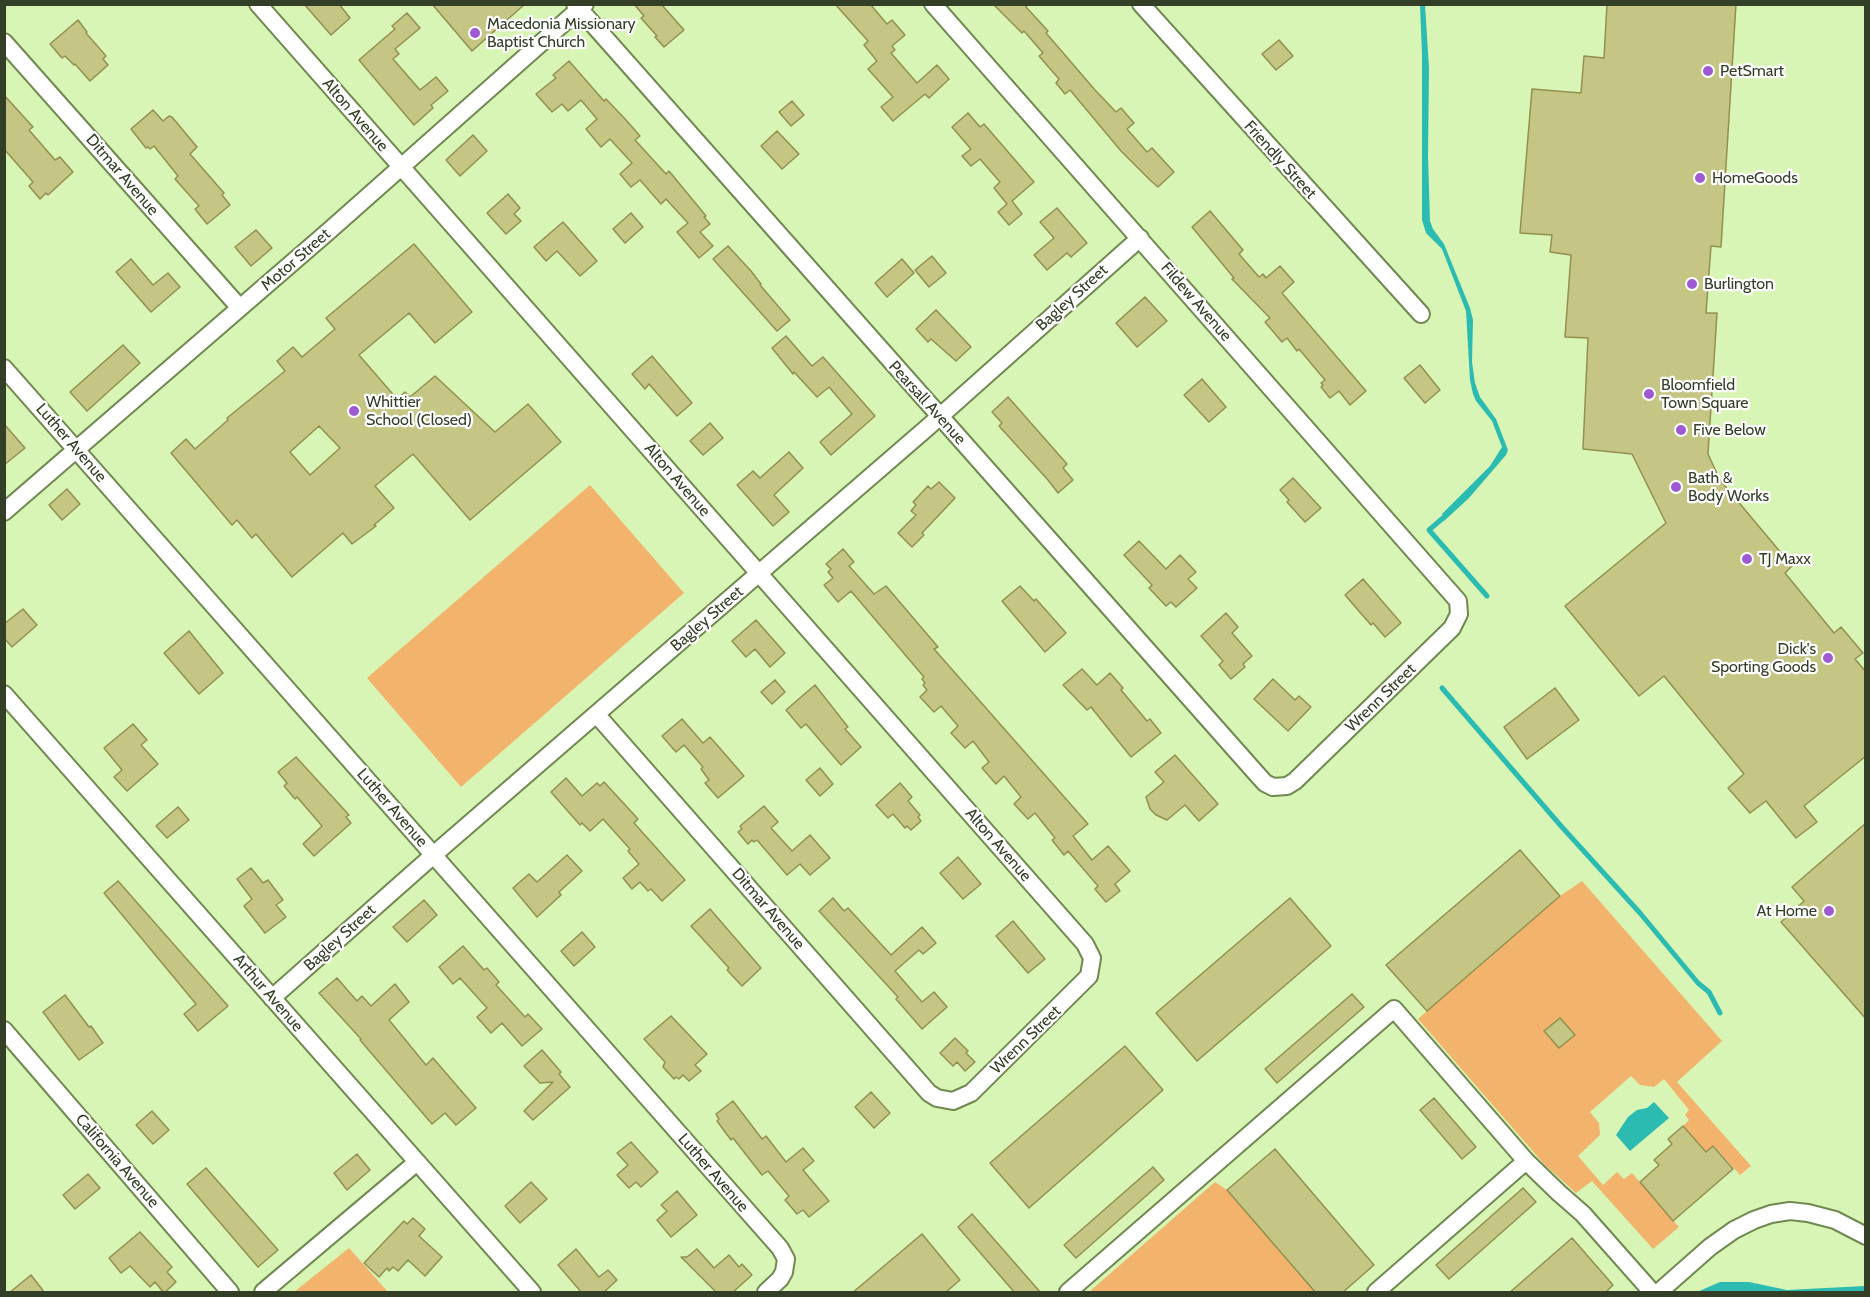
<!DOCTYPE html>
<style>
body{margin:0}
#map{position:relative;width:1870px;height:1297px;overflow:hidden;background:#d8f5b6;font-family:Cabin,sans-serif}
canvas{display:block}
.frame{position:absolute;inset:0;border:6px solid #333f26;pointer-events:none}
</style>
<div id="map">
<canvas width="1870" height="1297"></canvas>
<div class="frame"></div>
</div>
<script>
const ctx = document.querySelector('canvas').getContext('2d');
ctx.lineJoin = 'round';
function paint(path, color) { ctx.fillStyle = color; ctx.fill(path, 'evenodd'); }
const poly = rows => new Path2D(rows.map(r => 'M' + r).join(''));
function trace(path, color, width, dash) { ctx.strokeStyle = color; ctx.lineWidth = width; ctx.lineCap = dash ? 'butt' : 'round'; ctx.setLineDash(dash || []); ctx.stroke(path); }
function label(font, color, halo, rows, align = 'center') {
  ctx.font = font + ' Cabin,sans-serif'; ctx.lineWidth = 4.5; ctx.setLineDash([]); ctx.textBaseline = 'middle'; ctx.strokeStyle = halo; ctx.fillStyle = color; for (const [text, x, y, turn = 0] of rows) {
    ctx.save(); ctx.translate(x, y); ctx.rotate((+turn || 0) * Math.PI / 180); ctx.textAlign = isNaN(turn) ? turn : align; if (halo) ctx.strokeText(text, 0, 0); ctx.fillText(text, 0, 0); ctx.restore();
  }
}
paint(poly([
 [590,485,684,593,461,787,367,678],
 [1582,881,1722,1041,1677,1082,1751,1166,1740,1175,1714,1146,1706,1152,1683,1126,1689,1120,1685,1115,1689,1110,1664,1079,1654,1087,1640,1085,1631,1076,1590,1112,1599,1123,1600,1135,1578,1156,1603,1185,1617,1172,1624,1179,1632,1173,1679,1227,1653,1249,1592,1181,1576,1193,1544,1164,1418,1019,1560,896],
 [1215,1182,1227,1190,1316,1292,1089,1292],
 [349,1248,388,1292,294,1292]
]), '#f2b36d');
paint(poly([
 [1420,5,1425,5,1429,68,1428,156,1430,221,1433,229,1444,244,1470,308,1473,320,1472,362,1475,383,1480,397,1496,419,1508,450,1506,455,1469,498,1444,521,1442,514,1490,466,1502,447,1492,421,1476,401,1473,394,1470,380,1466,311,1442,249,1426,233,1422,220,1422,54],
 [1654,1102,1669,1118,1630,1151,1616,1135,1628,1117,1637,1110,1647,1108],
 [1720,1282,1749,1282,1787,1290,1865,1286,1865,1292,1697,1292]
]), '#2cbbb1');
trace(poly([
 [1443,518,1429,530,1487,596],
 [1442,688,1561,826,1640,913,1698,983,1709,992,1720,1013]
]), '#2cbbb1', 5);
const building = poly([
 [304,4,339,4,350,18,331,35,304,4],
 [432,4,525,4,472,51,432,4],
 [634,4,661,4,684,30,664,47,655,37,657,36,641,18,644,16,634,4],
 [835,4,870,4,887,24,892,20,905,35,892,46,895,50,891,53,917,83,937,65,949,79,929,98,925,94,893,121,881,107,893,97,868,69,877,61,864,45,868,41,835,4],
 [993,4,1028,4,1026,7,1048,31,1046,33,1095,90,1116,112,1121,108,1134,123,1127,129,1147,152,1152,148,1174,172,1158,187,1150,180,1121,151,1070,90,1065,94,1056,83,1059,79,1039,56,1043,53,1024,31,1022,33,993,4],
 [1607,4,1736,4,1721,247,1711,246,1706,313,1717,313,1708,454,1720,480,1792,566,1785,573,1834,633,1841,627,1863,653,1855,659,1866,672,1866,756,1804,806,1817,822,1796,838,1766,801,1750,813,1728,788,1744,774,1664,676,1639,696,1565,606,1666,523,1632,454,1583,449,1588,338,1565,337,1571,255,1550,252,1552,235,1520,233,1532,89,1581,93,1584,56,1604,58,1607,4],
 [407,13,420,28,395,49,399,54,393,59,420,90,436,77,448,91,431,105,433,108,414,125,359,60,395,29,392,26,407,13],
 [78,20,87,32,86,33,106,56,103,59,108,65,90,81,75,64,74,65,65,56,62,58,50,44,78,20],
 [1279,40,1293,56,1276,70,1262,54,1279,40],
 [569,61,604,101,606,99,626,120,640,136,635,140,666,174,669,171,706,216,704,217,710,224,700,232,713,246,699,258,677,232,688,223,666,199,661,204,640,180,631,187,620,174,632,163,610,139,601,147,586,129,597,119,581,100,568,111,562,104,552,112,536,94,556,78,553,75,569,61],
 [4,95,33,127,29,130,55,160,60,157,73,172,48,195,46,193,40,199,29,186,33,182,4,149,4,95],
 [792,101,804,115,791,126,779,112,792,101],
 [153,110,163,121,169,116,172,117,197,147,190,154,224,193,222,195,230,205,207,224,195,209,199,206,175,179,178,176,154,146,150,149,148,147,146,148,131,129,153,110],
 [968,113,980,127,984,124,1034,182,1012,201,1022,214,1009,225,998,212,1007,204,994,188,1000,182,980,159,971,166,962,156,971,149,952,127,968,113],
 [777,131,799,154,782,169,761,146,777,131],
 [473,135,487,151,460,176,446,160,473,135],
 [508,194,520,208,514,214,521,221,506,234,487,213,508,194],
 [1057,208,1087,243,1071,257,1067,253,1047,270,1034,255,1054,238,1040,222,1057,208],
 [1210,211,1243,250,1239,254,1259,277,1263,274,1266,278,1280,266,1294,282,1282,293,1366,391,1350,405,1339,391,1330,398,1321,387,1323,385,1321,383,1325,380,1299,349,1297,351,1287,338,1282,342,1265,322,1270,318,1232,279,1234,278,1192,227,1210,211],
 [631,213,643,227,625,243,613,229,631,213],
 [563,222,597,261,580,276,557,251,546,261,534,247,563,222],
 [256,230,272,248,251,266,235,247,256,230],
 [414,244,472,312,435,343,409,313,359,355,397,399,405,392,410,397,435,376,495,432,528,404,561,442,470,520,413,454,375,486,394,508,374,525,376,526,352,544,343,533,292,577,256,534,252,538,237,520,232,525,171,453,186,439,195,449,228,420,227,418,285,371,277,361,293,347,302,357,335,329,326,318,414,244],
 [319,426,340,448,310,475,290,452,319,426],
 [728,246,751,271,761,284,760,285,790,320,777,331,713,259,728,246],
 [932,256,946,273,929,287,915,270,932,256],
 [131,259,153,285,168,273,180,287,151,312,116,272,131,259],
 [902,259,914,273,887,297,875,283,902,259],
 [1145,297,1167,321,1137,347,1116,323,1145,297],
 [936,310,971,347,956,361,931,339,928,342,916,329,936,310],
 [786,336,812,366,823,357,875,416,831,455,820,442,852,414,829,387,817,397,794,372,793,374,772,348,786,336],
 [123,345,140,363,87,411,70,392,123,345],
 [652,356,692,403,677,416,649,384,645,389,632,374,652,356],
 [1420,365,1440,390,1425,403,1404,378,1420,365],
 [1202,379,1226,407,1209,422,1184,395,1202,379],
 [1008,397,1067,464,1063,468,1073,480,1058,493,1048,480,999,426,1002,423,992,412,1008,397],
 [710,423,723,438,703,455,690,441,710,423],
 [4,424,25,448,4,465,4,424],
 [789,452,803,468,774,495,789,512,773,526,737,485,753,471,760,478,789,452],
 [1293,478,1321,508,1305,522,1287,502,1289,500,1280,490,1293,478],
 [939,482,955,498,922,533,924,535,912,547,898,533,916,515,911,511,916,505,913,502,928,486,931,489,939,482],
 [67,489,80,504,62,520,49,505,67,489],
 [1139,541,1166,569,1180,555,1196,572,1188,579,1197,588,1176,607,1171,602,1166,606,1149,588,1152,585,1124,555,1139,541],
 [843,549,854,562,849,566,874,594,886,586,938,647,934,649,1088,824,1073,836,1092,860,1108,846,1130,871,1115,884,1120,891,1106,902,1095,889,1098,886,1068,851,1064,855,1052,840,1055,838,1035,813,1028,819,1014,804,1021,797,1004,776,996,784,982,768,989,762,973,741,965,748,951,733,958,726,941,706,934,712,920,697,927,690,923,685,925,683,922,679,924,677,851,591,838,602,824,585,833,578,828,572,831,569,826,564,843,549],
 [1363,579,1401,623,1385,637,1373,623,1371,625,1345,595,1363,579],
 [1020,586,1034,601,1036,599,1066,633,1045,652,1002,601,1020,586],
 [23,609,37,625,12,647,4,638,4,624,23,609],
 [1226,613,1238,627,1232,633,1252,656,1243,664,1245,667,1231,679,1219,665,1223,661,1201,636,1226,613],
 [756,620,785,653,770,667,755,649,746,657,732,641,756,620],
 [189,631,223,673,199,694,164,653,189,631],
 [1082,669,1097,685,1110,673,1123,688,1121,690,1147,721,1150,719,1161,733,1131,757,1091,707,1087,710,1063,685,1082,669],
 [1273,679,1295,700,1299,696,1311,707,1288,731,1254,699,1273,679],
 [775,680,785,692,772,704,761,692,775,680],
 [815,685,848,727,845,729,861,747,841,765,806,724,801,728,786,710,815,685],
 [1555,688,1579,720,1527,759,1504,727,1555,688],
 [682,719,703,743,710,737,744,776,718,798,705,783,709,780,701,769,703,767,684,745,676,752,662,736,682,719],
 [133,724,147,740,141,745,158,764,127,791,114,777,122,770,104,748,133,724],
 [1175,755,1218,804,1199,821,1185,805,1167,820,1156,815,1150,809,1146,797,1164,782,1155,772,1175,755],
 [296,757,349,815,346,817,351,823,314,856,303,844,322,826,297,797,295,799,284,786,287,783,278,772,296,757],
 [820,768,833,784,820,796,806,780,820,768],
 [566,778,582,796,597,783,600,786,604,782,638,819,634,823,685,880,662,901,651,889,648,891,640,882,632,889,623,878,639,864,628,851,630,849,603,819,590,831,582,823,580,825,551,792,566,778],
 [900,783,912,797,908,801,920,815,918,817,921,821,911,830,907,826,905,828,893,814,888,818,876,805,900,783],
 [764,806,778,822,771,828,792,851,810,835,830,858,810,875,800,864,787,875,757,840,754,842,752,840,748,844,738,832,742,829,740,826,764,806],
 [178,807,189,820,167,838,156,826,178,807],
 [1866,823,1866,1019,1781,922,1804,901,1792,887,1866,823],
 [1520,850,1560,896,1427,1011,1386,965,1520,850],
 [567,855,582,871,559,892,561,895,537,917,513,888,529,874,537,882,567,855],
 [958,857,981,884,963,899,940,873,958,857],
 [251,868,263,883,268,880,283,900,276,905,286,917,265,933,244,906,252,899,237,879,251,868],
 [118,881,228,1006,198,1031,184,1014,196,1004,104,893,118,881],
 [833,898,844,911,848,908,891,955,922,927,936,943,923,954,919,950,895,971,922,1002,934,992,947,1007,922,1029,896,999,898,997,819,911,833,898],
 [1290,898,1331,946,1197,1061,1156,1013,1290,898],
 [424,900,437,915,407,942,393,927,424,900],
 [710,909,761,968,742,986,727,970,729,968,691,926,710,909],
 [1013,921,1045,959,1028,973,996,936,1013,921],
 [582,932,595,947,574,966,561,951,582,932],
 [463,946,484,970,487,968,499,982,496,985,525,1017,528,1014,542,1029,522,1046,502,1023,491,1033,477,1017,487,1008,460,978,453,984,439,967,463,946],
 [337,978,357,1001,362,996,371,1006,395,984,409,1002,389,1020,426,1065,433,1058,476,1108,456,1125,445,1113,432,1124,360,1040,361,1039,319,993,337,978],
 [1352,994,1364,1007,1277,1083,1265,1069,1352,994],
 [65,995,89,1027,91,1026,103,1043,79,1060,43,1012,65,995],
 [671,1016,707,1054,695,1065,701,1071,689,1081,683,1075,679,1079,676,1077,674,1079,663,1067,665,1062,644,1039,671,1016],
 [1560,1018,1575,1035,1559,1048,1544,1031,1560,1018],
 [955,1038,968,1051,966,1053,975,1062,965,1071,957,1062,953,1066,940,1053,955,1038],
 [1125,1046,1163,1090,1029,1208,990,1163,1125,1046],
 [542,1050,561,1072,559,1074,570,1087,533,1120,524,1111,553,1082,540,1083,524,1066,542,1050],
 [871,1092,890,1113,874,1128,855,1107,871,1092],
 [1434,1098,1476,1147,1462,1159,1420,1110,1434,1098],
 [733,1101,762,1139,766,1136,786,1162,803,1148,814,1161,803,1170,829,1201,809,1217,803,1210,797,1214,785,1200,789,1196,768,1171,762,1175,733,1138,731,1140,717,1121,719,1119,716,1114,733,1101],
 [152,1111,169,1130,153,1144,136,1125,152,1111],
 [1683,1126,1706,1152,1713,1146,1733,1169,1673,1221,1640,1182,1659,1165,1654,1160,1672,1144,1668,1139,1683,1126],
 [631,1142,658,1172,641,1187,636,1182,629,1188,617,1175,628,1165,617,1153,631,1142],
 [1275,1149,1374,1265,1342,1293,1316,1293,1227,1190,1275,1149],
 [357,1154,370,1170,347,1190,334,1173,357,1154],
 [1153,1167,1164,1180,1076,1258,1064,1245,1153,1167],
 [206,1168,278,1250,258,1267,187,1184,206,1168],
 [88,1174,100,1188,75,1209,63,1195,88,1174],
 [531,1182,547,1199,520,1223,505,1206,531,1182],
 [1523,1188,1536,1202,1449,1279,1436,1265,1523,1188],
 [677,1191,697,1215,671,1237,657,1220,667,1211,661,1205,677,1191],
 [972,1214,1041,1293,1015,1293,958,1227,972,1214],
 [413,1218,425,1229,419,1236,442,1257,425,1276,408,1260,398,1271,393,1267,389,1271,387,1268,379,1277,364,1263,404,1221,407,1224,413,1218],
 [140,1232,172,1267,167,1272,176,1282,164,1293,155,1282,150,1287,130,1266,121,1273,109,1258,140,1232],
 [922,1234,960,1280,945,1293,852,1293,922,1234],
 [1572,1238,1613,1285,1605,1293,1509,1293,1572,1238],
 [576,1249,599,1277,608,1270,617,1280,603,1293,582,1293,558,1265,576,1249],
 [697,1249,714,1268,729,1255,739,1267,742,1264,752,1275,732,1293,717,1293,681,1257,687,1257,697,1249],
 [31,1275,45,1293,9,1293,31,1275]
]);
paint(building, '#c6c684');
trace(building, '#919050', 1.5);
const minor = poly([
 [258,4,1085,944,1092,958,1089,976,971,1093,953,1101,937,1098,929,1093,597,715],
 [575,4,1256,773,1265,783,1273,787,1287,786,1295,781,1452,628,1459,614,1458,601,933,4],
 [1141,4,1421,314],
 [4,42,240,308],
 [4,368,780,1248,786,1259,784,1272,780,1279,766,1292],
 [4,512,330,230,585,4],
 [4,694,532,1292],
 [272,998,446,844,928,427,1140,238],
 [4,1030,230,1292],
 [263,1292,417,1162],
 [1068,1292,1394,1009,1526,1161],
 [1376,1292,1526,1161,1559,1193,1583,1214,1652,1292],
 [1659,1292,1710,1247,1734,1230,1754,1220,1771,1214,1790,1211,1808,1213,1835,1220,1866,1236]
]);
trace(minor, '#708950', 20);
trace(minor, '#fff', 16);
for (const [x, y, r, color] of [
 [475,33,6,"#9e5bd1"],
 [1708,71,6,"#9e5bd1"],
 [1700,178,6,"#9e5bd1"],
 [1692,284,6,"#9e5bd1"],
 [1649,394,6,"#9e5bd1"],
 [354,411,6,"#9e5bd1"],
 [1681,430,6,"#9e5bd1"],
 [1676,487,6,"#9e5bd1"],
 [1747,559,6,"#9e5bd1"],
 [1828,658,6,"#9e5bd1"],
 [1829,911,6,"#9e5bd1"]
]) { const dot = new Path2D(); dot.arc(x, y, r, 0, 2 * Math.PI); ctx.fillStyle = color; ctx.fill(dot); trace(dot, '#fff', 2); }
label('16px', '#333f26', '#fff', [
 ["Macedonia Missionary",487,24],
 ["Baptist Church",487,42],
 ["PetSmart",1720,71],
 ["HomeGoods",1712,178],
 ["Burlington",1704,284],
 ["Bloomfield",1661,385],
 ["Town Square",1661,403],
 ["Whittier",366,402],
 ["School (Closed)",366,420],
 ["Five Below",1693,430],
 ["Bath &",1688,478],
 ["Body Works",1688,496],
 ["TJ Maxx",1759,559],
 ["Dick's",1816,649,"right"],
 ["Sporting Goods",1816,667,"right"],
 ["At Home",1817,911,"right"]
], 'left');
label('16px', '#333f26', '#fff', [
 ["Alton Avenue",355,115,49],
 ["Friendly Street",1280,160,48],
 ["Ditmar Avenue",122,175,49],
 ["Motor Street",296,260,-41],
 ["Bagley Street",1072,298,-42],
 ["Fildew Avenue",1196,302,49],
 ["Pearsall Avenue",927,403,48],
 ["Luther Avenue",71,443,49],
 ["Alton Avenue",677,480,49],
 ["Bagley Street",707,619,-41],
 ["Wrenn Street",1381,698,-44],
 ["Luther Avenue",392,808,49],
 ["Alton Avenue",998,845,49],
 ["Ditmar Avenue",768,909,49],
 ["Bagley Street",340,938,-42],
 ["Arthur Avenue",268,993,49],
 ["Wrenn Street",1026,1040,-44],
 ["California Avenue",117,1161,49],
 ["Luther Avenue",713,1173,49]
]);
</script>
